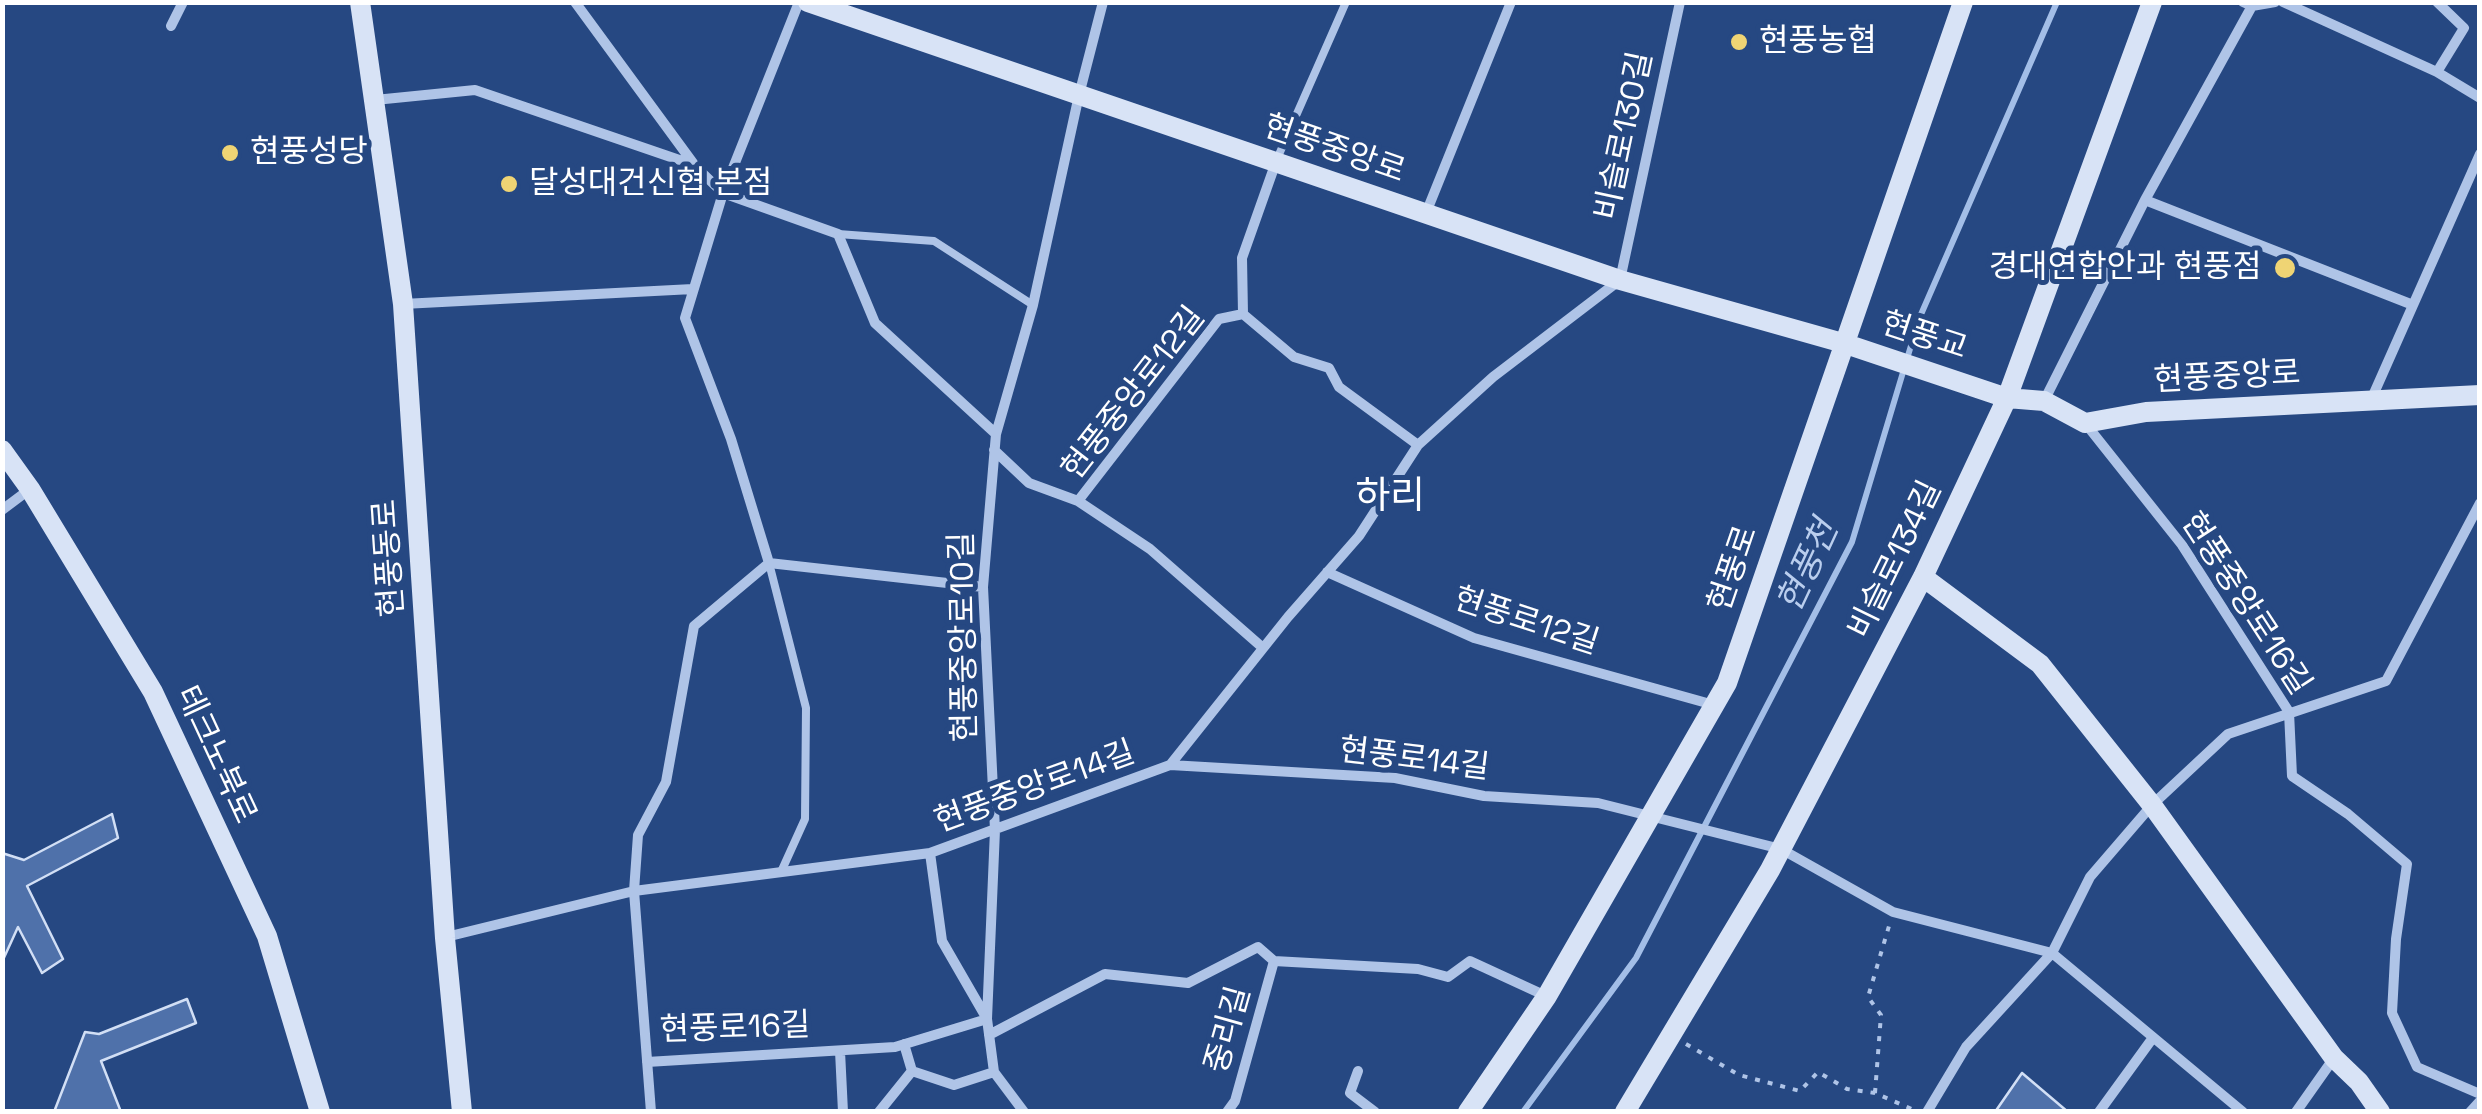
<!DOCTYPE html>
<meta charset="utf-8">
<style>
body{margin:0}
#map{position:relative;width:2482px;height:1114px;overflow:hidden;background:#264882;font-family:"Space Grotesk",sans-serif}
canvas{display:block}
.frame{position:absolute;inset:0;border:5px solid #fff;pointer-events:none}
</style>
<div id="map">
<canvas width="2482" height="1114"></canvas>
<div class="frame"></div>
</div>
<script>
const ctx = document.querySelector('canvas').getContext('2d');
ctx.lineJoin = 'round';
const poly = rows => new Path2D(rows.map(r => 'M' + r).join(''));
function trace(path, color, width, dash) { ctx.strokeStyle = color; ctx.lineWidth = width; ctx.lineCap = dash ? 'butt' : 'round'; ctx.setLineDash(dash || []); ctx.stroke(path); }
function paint(path, color) { ctx.fillStyle = color; ctx.fill(path, 'evenodd'); }
function label(font, color, halo, rows, align = 'center') {
  ctx.font = font + ' "Space Grotesk","Noto Sans KR",sans-serif'; ctx.lineWidth = 10; ctx.setLineDash([]); ctx.textBaseline = 'middle'; ctx.strokeStyle = halo; ctx.fillStyle = color; for (const [text, x, y, turn = 0] of rows) {
    ctx.save(); ctx.translate(x, y); ctx.rotate((+turn || 0) * Math.PI / 180); ctx.textAlign = isNaN(turn) ? turn : align; if (halo) ctx.strokeText(text, 0, 0); ctx.fillText(text, 0, 0); ctx.restore();
  }
}
trace(poly([
 [1523,1112,1636,958,1852,542,1919,319,2057,2]
]), '#a3bee7', 6);
const building = poly([
 [112,814,118,838,27,886,63,959,42,973,18,927,2,962,2,853,24,860,112,814],
 [187,999,196,1023,101,1061,121,1112,54,1112,85,1032,99,1034,187,999],
 [2022,1073,2068,1112,1995,1112,2022,1073]
]);
paint(building, '#4f71aa');
trace(building, '#d2dff5', 2.5);
trace(poly([
 [1686,1044,1739,1075,1800,1091,1818,1072,1847,1089,1875,1093,1914,1110],
 [1875,1093,1881,1015,1868,997,1889,926]
]), '#afc4e7', 4, [5, 8]);
trace(poly([
 [1277,159,1346,2],
 [838,234,934,241,1033,305],
 [769,563,806,708,805,819,781,872]
]), '#afc4e7', 8);
trace(poly([
 [575,2,693,163],
 [2243,2,2252,6,2275,2],
 [2283,2,2437,72,2480,98],
 [2437,2,2464,28,2437,72],
 [171,26,183,2],
 [375,100,475,90,694,165,723,193,838,234,875,323,996,434],
 [2145,200,2413,305],
 [1426,213,1511,2],
 [403,304,693,289],
 [1243,314,1294,357,1329,368,1339,387,1418,445],
 [2371,400,2480,154],
 [2044,401,2145,200,2252,6],
 [2085,423,2182,545,2289,712,2292,776,2348,814,2407,864,2396,939,2392,1013,2417,1067,2480,1094],
 [994,450,1029,483,1078,501],
 [2,510,30,489],
 [769,563,731,439,685,318,723,193,799,2],
 [1327,572,1474,638,1714,705],
 [1263,648,1150,549,1078,501,1219,319,1243,314,1242,258,1276,162],
 [1170,765,1395,778,1484,796,1598,803,1781,849,1893,912,2052,953,2243,1112],
 [446,937,634,891,930,853,1170,765,1288,617,1359,536,1418,445,1493,377,1620,280,1680,2],
 [989,1035,1105,974,1188,983,1258,947,1274,961,1418,969,1448,977,1470,961,1546,996],
 [904,1044,912,1071,954,1085,994,1072],
 [840,1051,843,1112],
 [647,1062,895,1047,987,1019,942,941,930,853],
 [1358,1071,1350,1093,1375,1112],
 [651,1112,634,891,638,835,666,782,694,626,769,563,983,587],
 [879,1112,912,1071],
 [1024,1112,994,1072,987,1019,995,830,983,587,996,434,1033,305,1079,95,1103,2],
 [1227,1112,1235,1101,1274,961],
 [1927,1112,1966,1047,2052,953,2090,877,2152,805,2228,734,2386,681,2480,503],
 [2099,1112,2152,1039],
 [2296,1112,2334,1058],
 [2470,1112,2480,1101]
]), '#afc4e7', 10);
trace(poly([
 [360,2,403,304,445,938,462,1112],
 [808,2,1620,280,1843,343,2007,398,2044,401,2085,423,2146,412,2480,395],
 [2,450,30,489,153,692,267,936,320,1112],
 [1923,577,2040,664,2152,805,2334,1058,2359,1082,2380,1112],
 [1468,1112,1547,996,1727,683,1963,2],
 [1625,1112,1770,870,1923,577,2007,398,2152,2]
]), '#d8e3f6', 20);
for (const [x, y, r, color] of [
 [1739,42,10,"#efd474"],
 [230,153,10,"#efd474"],
 [509,184,10,"#efd474"],
 [2285,268,12,"#efd474"]
]) { const dot = new Path2D(); dot.arc(x, y, r, 0, 2 * Math.PI); ctx.fillStyle = color; ctx.fill(dot); trace(dot, '#264882', 4); }
label('32px', '#fff', '#264882', [
 ["현풍농협",1759,42],
 ["현풍성당",250,153],
 ["달성대건신협 본점",529,184],
 ["경대연합안과 현풍점",2262,268,"right"]
], 'left');
label('32px', '#fff', '#264882', [
 ["비슬로130길",1625,136,-78],
 ["현풍중앙로",1334,150,19],
 ["현풍교",1924,337,18],
 ["현풍중앙로",2227,378,-3],
 ["현풍중앙로12길",1134,394,-52],
 ["현풍동로",390,558,-94],
 ["비슬로134길",1896,560,-64],
 ["현풍로",1734,569,-71],
 ["현풍중앙로16길",2245,604,57],
 ["현풍로12길",1526,622,18],
 ["현풍중앙로10길",965,637,-91],
 ["테크노북로",215,755,65],
 ["현풍로14길",1414,760,7],
 ["현풍중앙로14길",1035,788,-20],
 ["현풍로16길",735,1029,-2],
 ["중리길",1229,1030,-74]
]);
label('italic 35px', '#baceee', '#264882', [
 ["현풍천",1809,567,-65]
]);
label('38px', '#fff', '#264882', [
 ["하리",1390,498]
]);
</script>
